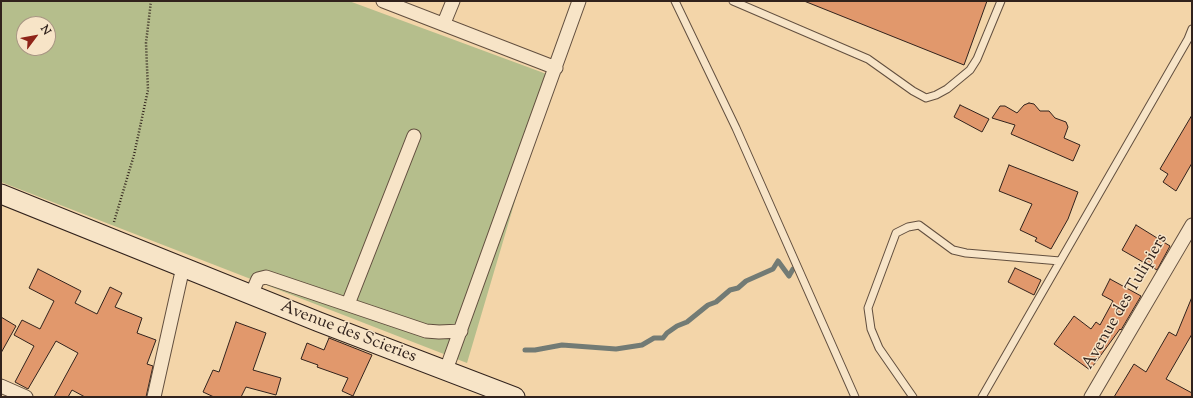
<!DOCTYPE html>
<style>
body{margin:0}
#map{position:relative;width:1193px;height:398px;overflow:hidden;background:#f3d5a9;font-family:"Sorts Mill Goudy",serif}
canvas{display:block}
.frame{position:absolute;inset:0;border:2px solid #31221c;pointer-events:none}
.north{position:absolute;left:16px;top:16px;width:40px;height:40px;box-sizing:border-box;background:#f7e4c7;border:1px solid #a89683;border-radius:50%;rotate:58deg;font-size:11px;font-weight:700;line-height:16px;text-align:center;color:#31221c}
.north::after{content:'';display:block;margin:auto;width:14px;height:18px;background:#8f2418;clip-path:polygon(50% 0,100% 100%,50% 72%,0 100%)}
</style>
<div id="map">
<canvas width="1193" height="398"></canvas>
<div class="frame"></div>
<div class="north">N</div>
</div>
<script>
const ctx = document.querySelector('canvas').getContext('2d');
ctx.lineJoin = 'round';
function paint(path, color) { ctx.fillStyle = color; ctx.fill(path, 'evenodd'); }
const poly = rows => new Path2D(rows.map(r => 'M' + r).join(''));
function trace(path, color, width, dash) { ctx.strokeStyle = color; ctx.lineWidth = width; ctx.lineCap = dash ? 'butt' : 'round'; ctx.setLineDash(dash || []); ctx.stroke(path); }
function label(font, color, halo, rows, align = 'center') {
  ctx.font = font + ' "Sorts Mill Goudy",serif'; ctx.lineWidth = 3; ctx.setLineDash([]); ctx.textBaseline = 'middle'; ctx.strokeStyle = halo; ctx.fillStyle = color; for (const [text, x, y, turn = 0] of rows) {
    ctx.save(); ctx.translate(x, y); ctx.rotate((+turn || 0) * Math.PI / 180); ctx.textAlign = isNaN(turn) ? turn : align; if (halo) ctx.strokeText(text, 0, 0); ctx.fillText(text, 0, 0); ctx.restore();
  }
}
paint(poly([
 [1,1,349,1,552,76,467,363,1,182],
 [24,24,48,24,48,48,24,48]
]), '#b5be8c');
trace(poly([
 [525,350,535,350,562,345,616,349,642,345,654,338,663,338,667,333,677,326,687,322,708,305,716,302,730,290,738,288,746,281,773,269,778,261,789,276,793,269]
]), '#727b75', 5);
const building = poly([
 [804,1,987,1,964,65,804,1],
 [1029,103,1034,104,1040,111,1049,111,1055,118,1066,122,1068,127,1064,138,1080,145,1073,161,1011,134,1015,125,992,118,1000,106,1005,106,1017,113,1024,105,1029,103],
 [960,105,989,119,982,132,954,117,960,105],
 [1192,115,1192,163,1176,191,1163,182,1168,174,1160,169,1192,115],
 [1009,165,1078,192,1068,219,1051,249,1035,241,1037,238,1020,230,1032,204,999,191,1009,165],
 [1136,225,1170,246,1157,270,1122,250,1136,225],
 [1015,268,1041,280,1034,295,1008,282,1015,268],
 [38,269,81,291,75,303,97,314,110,287,122,293,115,307,142,318,137,333,156,340,147,364,153,366,146,397,85,397,72,390,68,397,54,397,78,353,56,341,28,389,15,382,34,346,14,335,22,320,40,329,54,301,29,288,38,269],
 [1110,279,1141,296,1121,330,1120,329,1090,370,1054,344,1074,316,1091,329,1096,322,1100,325,1113,301,1102,295,1110,279],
 [1192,297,1192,334,1166,379,1192,393,1192,397,1114,397,1134,364,1146,372,1169,332,1176,336,1192,297],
 [1,317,16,326,1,353,1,317],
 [236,322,266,333,253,370,281,378,276,395,246,387,241,397,214,397,203,392,213,370,219,372,236,322],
 [329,338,372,355,353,396,342,391,348,378,317,367,318,365,301,359,307,343,324,350,329,338]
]);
paint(building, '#e1986c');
trace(building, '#31221c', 1);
const lane = poly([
 [675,1,736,128,855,397],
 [733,1,868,59,913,91,926,98,936,95,947,89,970,70,977,59,1001,1],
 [913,397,879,348,871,329,868,308,896,233,908,227,919,225,953,250,966,253,1060,261],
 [982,397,1188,39,1192,29]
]);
const street = poly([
 [383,1,556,68],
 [444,23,453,1],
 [251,295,258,279,266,277,426,331,439,332,461,331],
 [348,304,414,136],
 [446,370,579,1],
 [1,386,26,397],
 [154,397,183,267],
 [1091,397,1192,225]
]);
const secondary = poly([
 [1,194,319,322,515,397]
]);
trace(lane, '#624f3f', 9);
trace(street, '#624f3f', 15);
trace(secondary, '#31221c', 21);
trace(poly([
 [114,222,134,155,148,90,146,43,151,1]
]), '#31221c', 2.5, [1, 2]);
trace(lane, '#f7e4c7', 7);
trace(street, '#f7e4c7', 13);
trace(secondary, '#f7e4c7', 19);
label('17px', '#31221c', '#f7e4c7', [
 ["Avenue des Tulipiers",1126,302,-60],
 ["Avenue des Scieries",348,333,21]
]);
</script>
